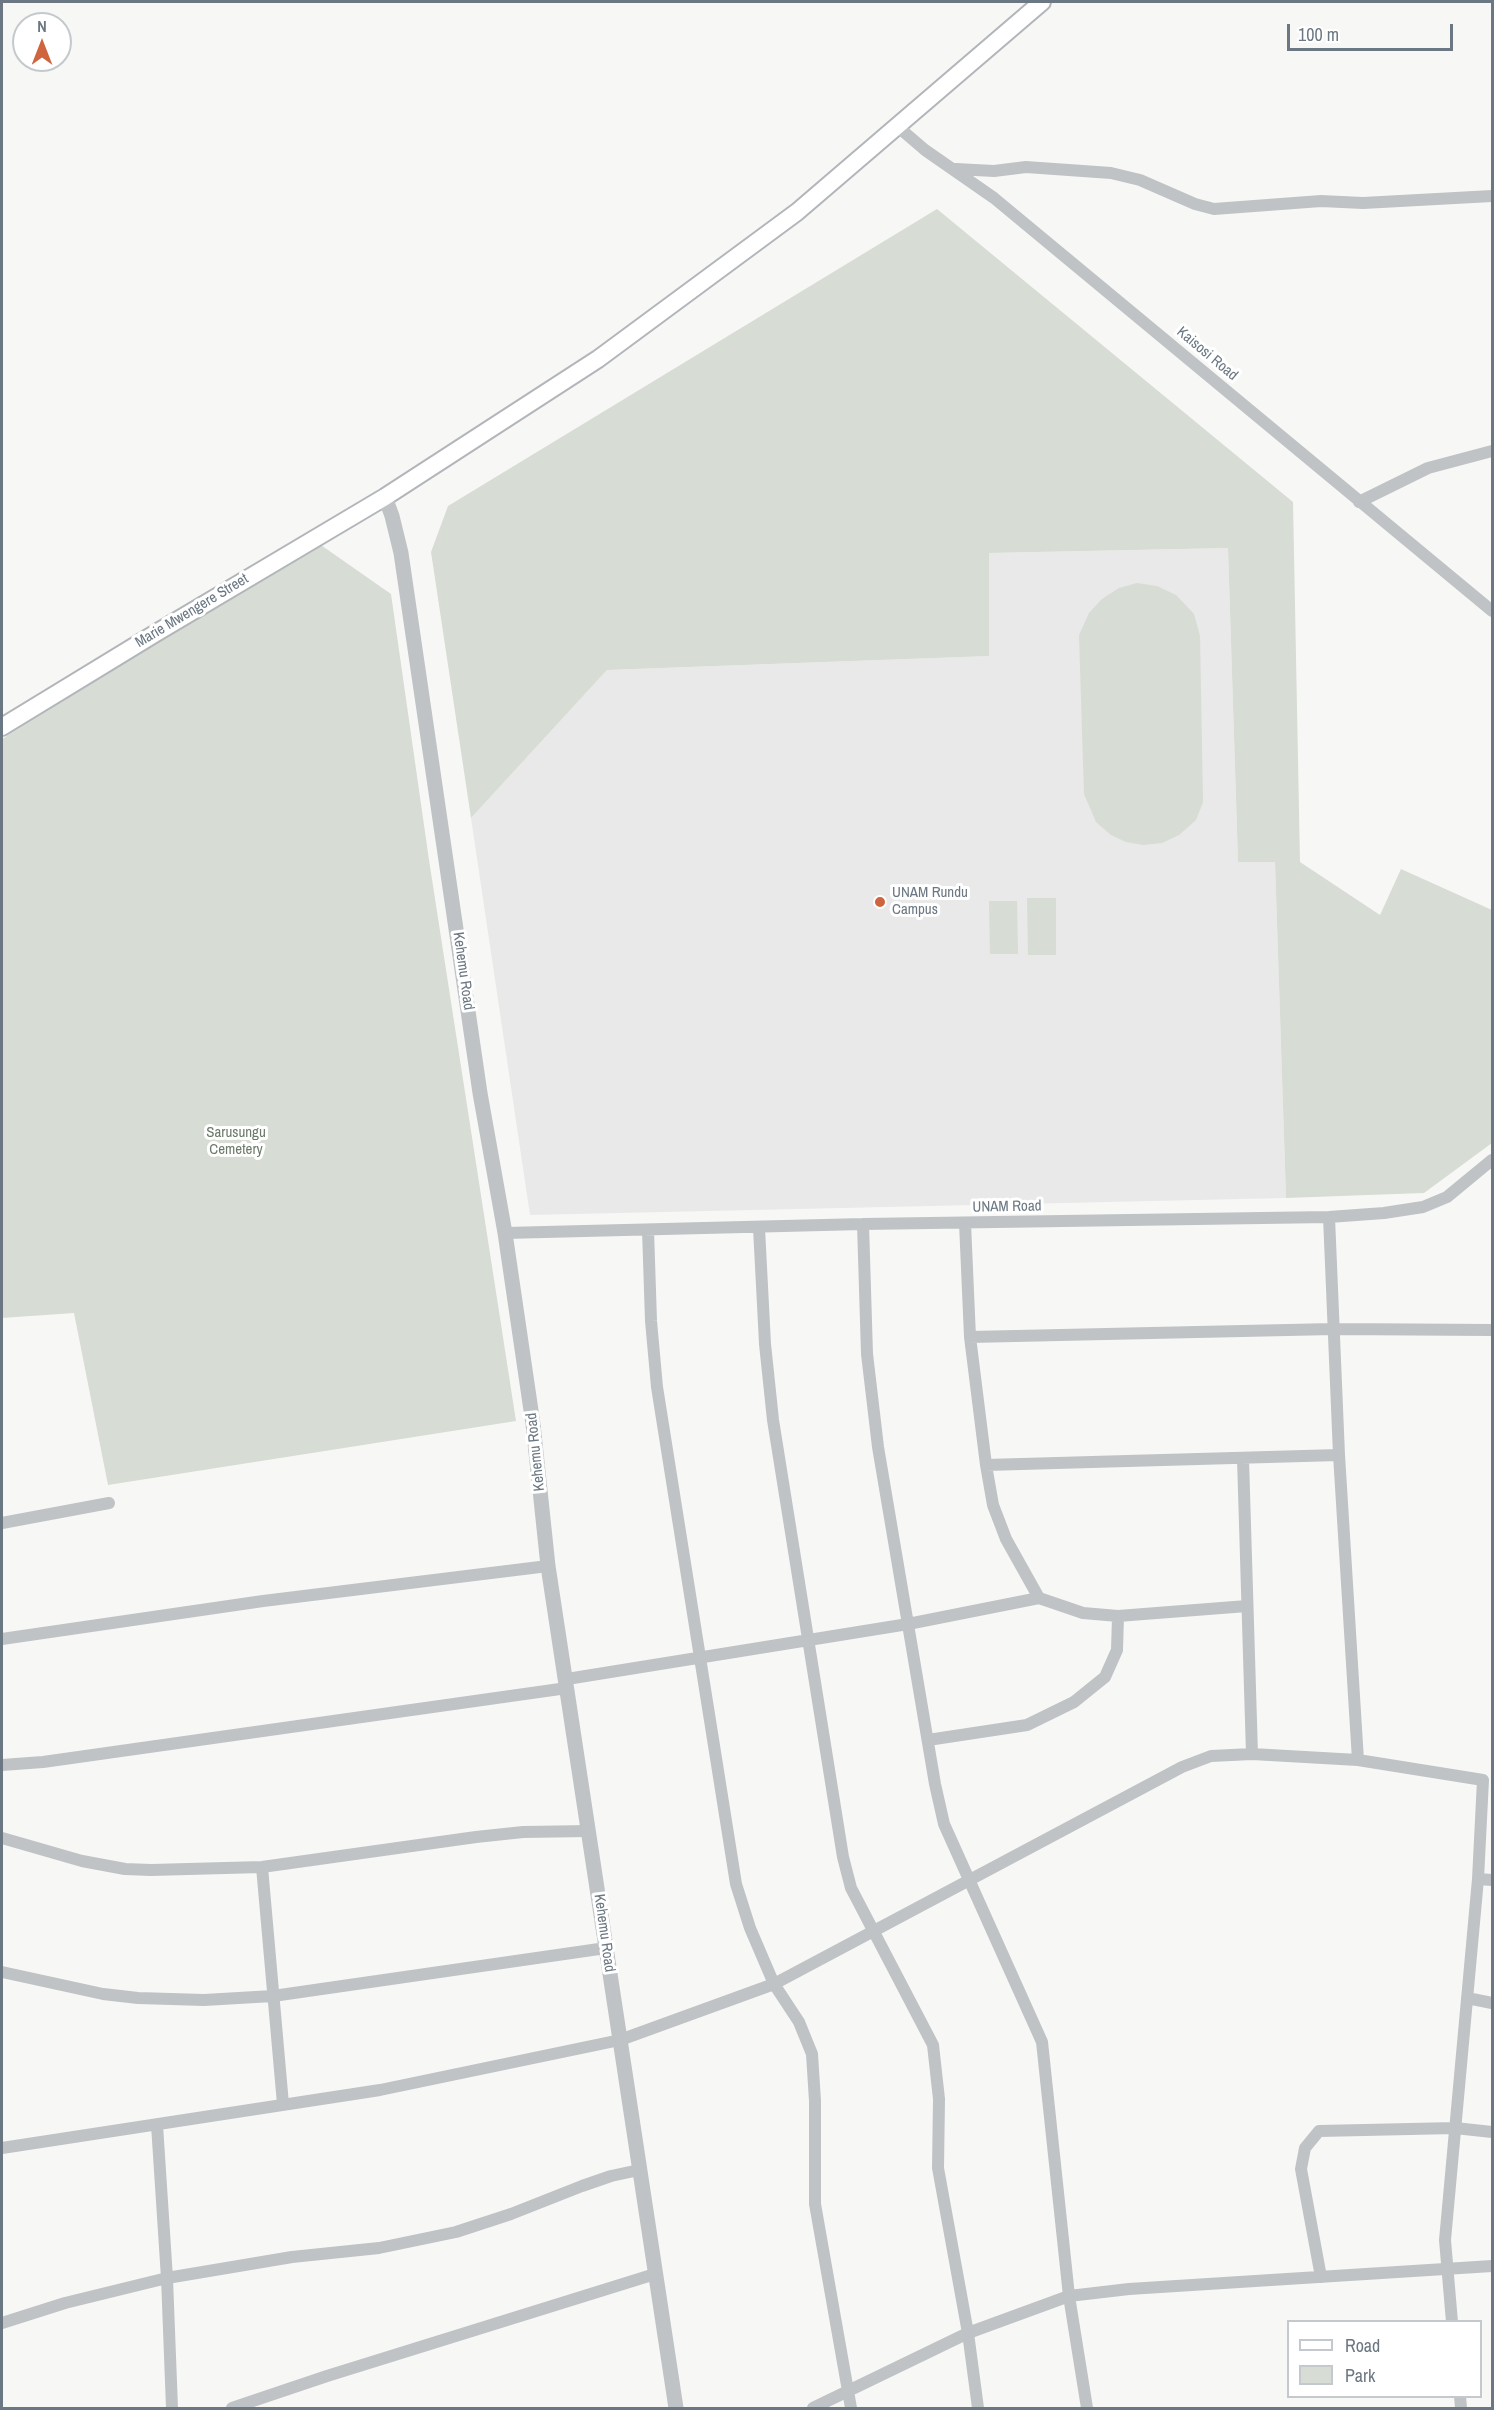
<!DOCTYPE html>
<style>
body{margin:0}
#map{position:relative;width:1494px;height:2410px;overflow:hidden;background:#f7f8f5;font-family:"Archivo Narrow",sans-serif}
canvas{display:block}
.frame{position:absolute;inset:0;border:3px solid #6b7782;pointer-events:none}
.legend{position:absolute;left:1287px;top:2320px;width:195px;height:78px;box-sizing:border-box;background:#fff;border:2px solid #c4c9cd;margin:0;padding:8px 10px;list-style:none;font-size:18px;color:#6b7782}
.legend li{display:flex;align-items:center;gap:12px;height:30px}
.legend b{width:30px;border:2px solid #c4c9cd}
.north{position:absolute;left:12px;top:12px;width:60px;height:60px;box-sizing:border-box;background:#fff;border:2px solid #c4c9cd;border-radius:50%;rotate:0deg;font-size:16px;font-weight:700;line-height:24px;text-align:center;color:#6b7782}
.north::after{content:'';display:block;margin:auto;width:21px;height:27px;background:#ce653f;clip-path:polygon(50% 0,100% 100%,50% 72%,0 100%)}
.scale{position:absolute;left:1287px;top:24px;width:166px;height:27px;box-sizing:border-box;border:3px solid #6b7782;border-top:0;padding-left:8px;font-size:18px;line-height:21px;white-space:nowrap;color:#6b7782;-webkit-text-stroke:4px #fff;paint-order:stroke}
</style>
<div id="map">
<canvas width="1494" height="2410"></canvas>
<div class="frame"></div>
<ul class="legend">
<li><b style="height:8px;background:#fff"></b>Road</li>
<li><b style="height:16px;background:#d7dcd5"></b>Park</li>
</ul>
<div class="north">N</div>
<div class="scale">100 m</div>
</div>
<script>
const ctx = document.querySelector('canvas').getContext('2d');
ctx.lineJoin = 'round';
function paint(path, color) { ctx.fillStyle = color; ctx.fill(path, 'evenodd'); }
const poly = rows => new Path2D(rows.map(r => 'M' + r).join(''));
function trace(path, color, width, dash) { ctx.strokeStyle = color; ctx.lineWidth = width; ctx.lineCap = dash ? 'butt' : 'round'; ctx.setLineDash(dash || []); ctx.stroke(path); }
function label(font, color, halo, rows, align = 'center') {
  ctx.font = font + ' "Archivo Narrow",sans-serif'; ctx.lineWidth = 6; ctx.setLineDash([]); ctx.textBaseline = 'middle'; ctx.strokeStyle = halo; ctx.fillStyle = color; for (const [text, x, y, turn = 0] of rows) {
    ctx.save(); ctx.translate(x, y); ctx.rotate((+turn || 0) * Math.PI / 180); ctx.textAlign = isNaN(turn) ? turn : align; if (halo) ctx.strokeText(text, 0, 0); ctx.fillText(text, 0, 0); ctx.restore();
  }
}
paint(poly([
 [1228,548,1238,862,1275,861,1286,1198,530,1215,471,818,607,670,988,656,989,553]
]), '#e8e9e8');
paint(poly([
 [937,209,1293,502,1300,862,1380,915,1401,869,1492,910,1492,1143,1424,1193,1286,1198,1275,862,1238,862,1228,548,989,553,989,656,607,670,471,818,431,552,448,506],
 [318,543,391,594,429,860,516,1421,108,1485,74,1313,2,1318,2,739],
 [1137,583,1157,586,1176,595,1194,614,1200,636,1203,802,1196,820,1179,835,1162,843,1143,845,1126,842,1111,835,1096,822,1084,794,1079,635,1089,613,1102,599,1119,588],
 [1027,898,1056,898,1056,955,1028,955],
 [989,901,1017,901,1018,954,990,954]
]), '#d7dcd5');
const secondary = poly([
 [2,727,156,633,385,497,598,359,797,212,1042,2]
]);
trace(secondary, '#b2b6ba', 20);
trace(poly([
 [897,126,925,150,994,198,1492,611],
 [956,169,994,171,1026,167,1111,173,1140,180,1195,204,1214,209,1321,201,1363,203,1492,196],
 [1359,502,1428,468,1492,451],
 [1329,1217,1339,1455,1358,1760],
 [965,1223,970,1337,986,1465,993,1505,1006,1539,1039,1598],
 [863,1224,867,1354,878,1447,935,1784,944,1824,1042,2042,1069,2296,1087,2408],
 [759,1228,765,1344,773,1420,843,1857,851,1888,933,2045,939,2099,938,2168,968,2333,978,2408],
 [648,1230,651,1321,657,1387,736,1884,750,1928,774,1984,799,2022,812,2054,815,2101,815,2204,851,2408],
 [505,1233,863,1224,1329,1217,1384,1213,1423,1207,1447,1197,1492,1160],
 [970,1337,1333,1329,1492,1330],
 [1243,1459,1252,1754],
 [986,1465,1339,1455],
 [2,1523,109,1503],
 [2,1639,263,1601,548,1566],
 [567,1679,908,1624,1039,1598,1083,1613,1118,1616,1247,1606],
 [928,1740,1027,1725,1074,1702,1105,1677,1117,1650,1118,1616],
 [2,1765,43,1762,567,1688],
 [2,1838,82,1861,125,1869,151,1870,262,1867,476,1837,523,1832,589,1831],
 [262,1867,283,2104],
 [1478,1879,1492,1880],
 [2,1972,103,1994,138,1998,204,2000,273,1996,606,1948],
 [1467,1998,1492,2003],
 [157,2125,167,2278,172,2408],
 [2,2148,380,2090,620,2040,774,1984,1182,1767,1211,1756,1252,1754,1358,1760,1483,1780,1478,1879,1445,2240,1452,2322],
 [1321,2277,1301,2169,1305,2148,1319,2131,1455,2128,1492,2132],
 [2,2323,65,2303,167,2278,292,2257,379,2248,456,2232,511,2214,582,2186,611,2176,639,2170],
 [1460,2396,1461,2408],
 [232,2408,327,2376,655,2274],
 [813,2408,968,2333,1069,2296,1129,2289,1492,2266]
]), '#bfc3c6', 12);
trace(poly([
 [385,497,392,516,401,553,480,1093,505,1233,533,1424,548,1566,676,2408]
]), '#bfc3c6', 15);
trace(secondary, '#fff', 16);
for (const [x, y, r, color] of [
 [880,902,6,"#ce653f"]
]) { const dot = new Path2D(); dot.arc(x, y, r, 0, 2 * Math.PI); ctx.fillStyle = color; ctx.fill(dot); trace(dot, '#fff', 2); }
label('15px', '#6b7782', '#fff', [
 ["Kaisosi Road",1207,354,40],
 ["Marie Mwengere Street",192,611,-31],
 ["Kehemu Road",463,971,82],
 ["UNAM Road",1007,1207,-1],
 ["Kehemu Road",536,1452,-96],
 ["Kehemu Road",604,1933,82]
]);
label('15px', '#6b7782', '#fff', [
 ["UNAM Rundu",892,893],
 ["Campus",892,910]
], 'left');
label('15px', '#6c7a69', '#fff', [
 ["Sarusungu",236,1133],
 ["Cemetery",236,1150]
]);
</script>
